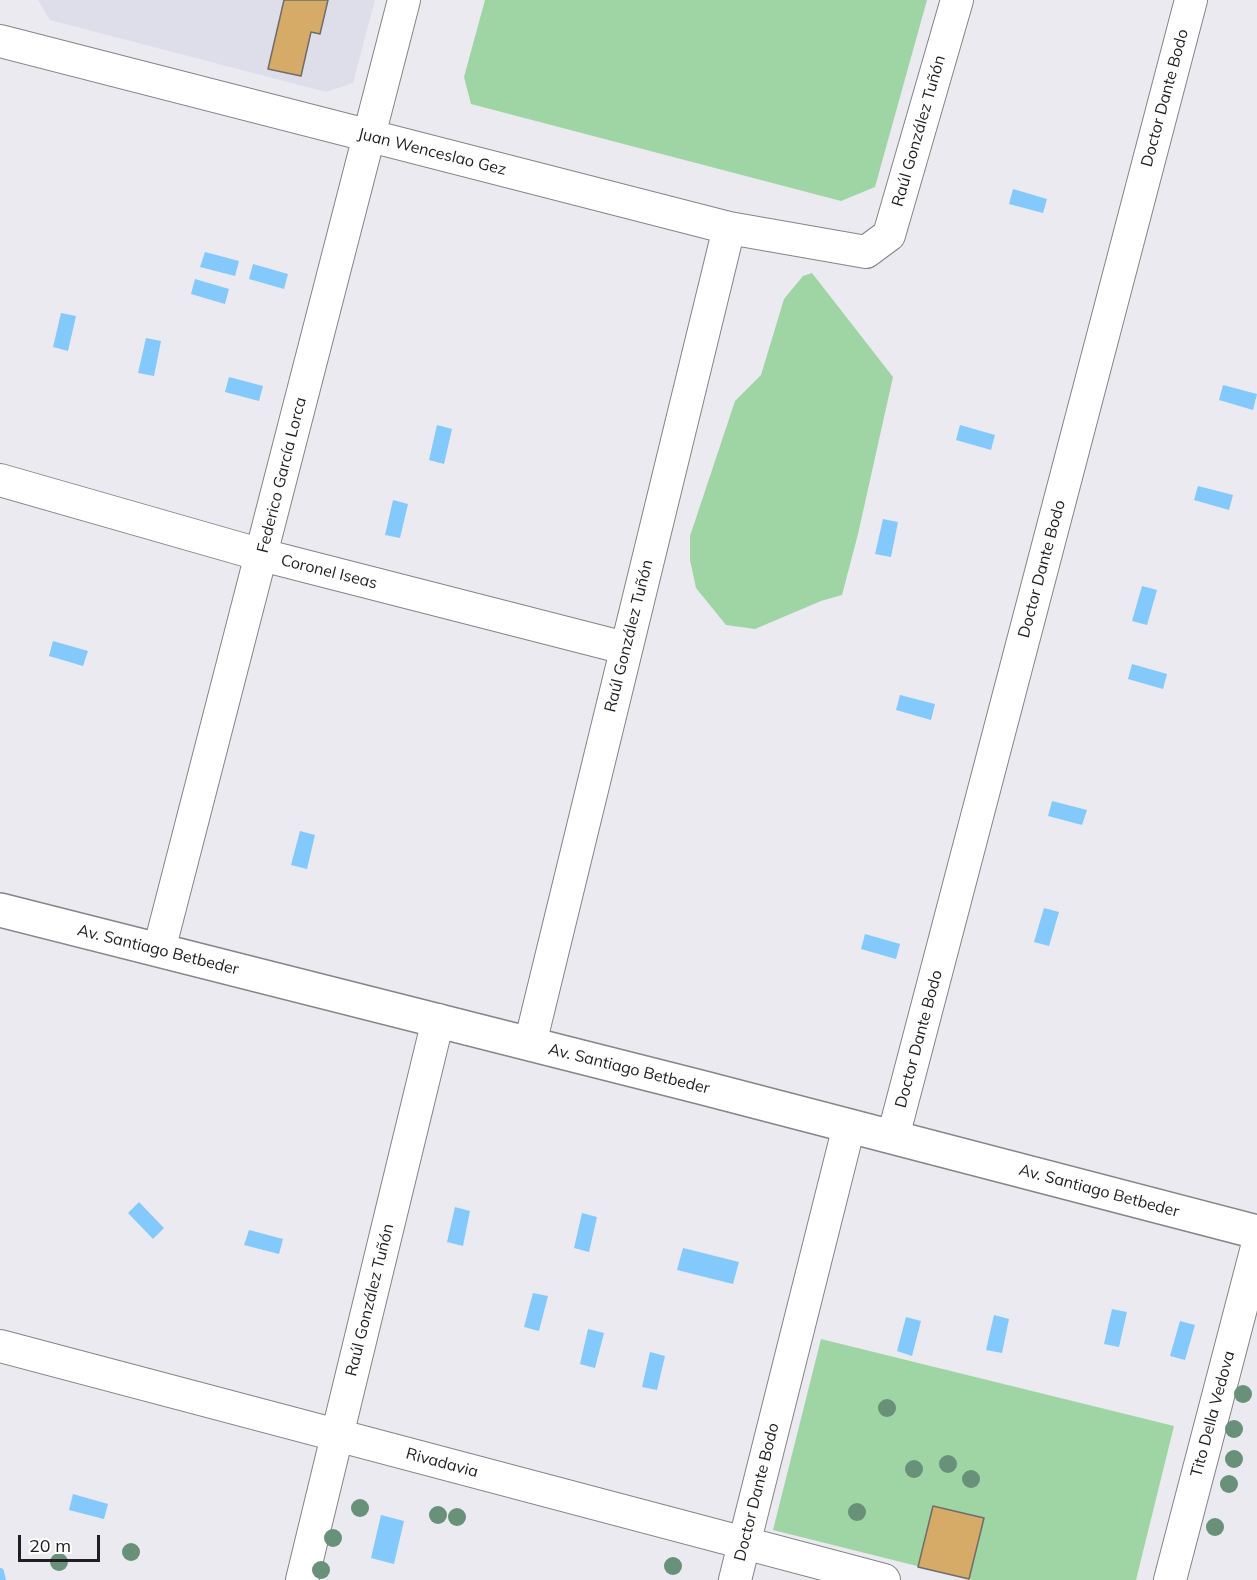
<!DOCTYPE html>
<meta charset="utf-8">
<style>
body{margin:0}
#map{position:relative;width:1257px;height:1580px;overflow:hidden;background:#eaeaf0;font-family:Mulish,sans-serif}
canvas{display:block}
.scale{position:absolute;left:18px;top:1535px;width:82px;height:27px;box-sizing:border-box;border:3px solid #1f1f21;border-top:0;padding-left:8px;font-size:18px;line-height:21px;white-space:nowrap;color:#1f1f21;-webkit-text-stroke:4px #fff;paint-order:stroke}
</style>
<div id="map">
<canvas width="1257" height="1580"></canvas>
<div class="scale">20 m</div>
</div>
<script>
const ctx = document.querySelector('canvas').getContext('2d');
ctx.lineJoin = 'round';
function paint(path, color) { ctx.fillStyle = color; ctx.fill(path, 'evenodd'); }
const poly = rows => new Path2D(rows.map(r => 'M' + r).join(''));
function trace(path, color, width, dash) { ctx.strokeStyle = color; ctx.lineWidth = width; ctx.lineCap = dash ? 'butt' : 'round'; ctx.setLineDash(dash || []); ctx.stroke(path); }
function label(font, color, halo, rows, align = 'center') {
  ctx.font = font + ' Mulish,sans-serif'; ctx.lineWidth = 5; ctx.setLineDash([]); ctx.textBaseline = 'middle'; ctx.strokeStyle = halo; ctx.fillStyle = color; for (const [text, x, y, turn = 0] of rows) {
    ctx.save(); ctx.translate(x, y); ctx.rotate((+turn || 0) * Math.PI / 180); ctx.textAlign = isNaN(turn) ? turn : align; if (halo) ctx.strokeText(text, 0, 0); ctx.fillText(text, 0, 0); ctx.restore();
  }
}
paint(poly([
 [38,0,375,0,353,83,326,92,50,20]
]), '#dedeea');
paint(poly([
 [485,0,927,0,875,187,841,201,471,104,464,77],
 [812,273,893,377,858,534,842,595,821,601,755,629,726,625,696,588,690,560,690,536,735,401,761,375,784,299,803,276],
 [821,1339,1174,1426,1136,1580,973,1580,773,1530]
]), '#9fd5a4');
paint(poly([
 [1013,189,1047,199,1043,213,1009,204],
 [205,252,239,261,235,276,200,267],
 [253,264,288,274,284,289,249,279],
 [195,279,229,289,225,304,191,294],
 [61,313,76,316,68,351,53,347],
 [146,338,161,341,154,376,138,373],
 [229,377,263,386,259,401,225,392],
 [1223,385,1257,394,1253,410,1219,400],
 [437,425,452,429,444,464,429,460],
 [960,425,995,435,991,450,956,440],
 [1198,486,1233,495,1229,510,1194,500],
 [393,500,408,504,400,538,385,535],
 [883,519,898,522,891,557,875,554],
 [1142,586,1157,590,1147,625,1132,621],
 [53,641,88,651,83,666,49,656],
 [1132,664,1167,674,1163,689,1128,679],
 [900,695,935,704,931,720,896,710],
 [1052,801,1087,810,1082,825,1048,816],
 [300,831,315,835,307,869,291,865],
 [1044,908,1059,912,1049,946,1034,942],
 [865,934,900,944,896,959,861,949],
 [139,1202,164,1228,153,1239,128,1213],
 [455,1207,470,1211,463,1246,447,1242],
 [582,1213,597,1217,589,1252,574,1248],
 [249,1230,283,1239,279,1254,244,1245],
 [683,1248,739,1262,733,1284,677,1270],
 [533,1293,548,1296,539,1331,524,1327],
 [1112,1309,1127,1312,1119,1347,1104,1344],
 [994,1315,1009,1319,1002,1353,986,1350],
 [906,1317,921,1321,912,1356,897,1351],
 [1180,1321,1195,1325,1185,1360,1170,1356],
 [588,1329,604,1333,595,1368,580,1364],
 [650,1352,665,1356,657,1390,642,1387],
 [73,1494,108,1504,104,1519,69,1510],
 [381,1515,404,1521,394,1564,371,1558]
]), '#84c9fb');
trace(poly([
 [0,1572,2,1580]
]), '#84c9fb', 8);
const building = poly([
 [284,0,328,0,320,34,311,32,301,76,268,69,284,0],
 [933,1506,984,1518,969,1579,918,1567,933,1506]
]);
paint(building, '#d6aa67');
trace(building, '#706d69', 1.5);
const minor = poly([
 [0,41,729,228,866,252,889,235,957,0],
 [0,480,262,555,625,648],
 [159,950,404,0],
 [530,1044,729,228],
 [893,1137,1191,0],
 [0,1346,884,1580],
 [302,1580,438,1020],
 [735,1580,849,1126],
 [1170,1580,1257,1247]
]);
const secondary = poly([
 [0,910,700,1087,1257,1232]
]);
trace(minor, '#848489', 34);
trace(secondary, '#848489', 36);
trace(minor, '#fff', 32);
trace(secondary, '#fff', 33);
ctx.fillStyle = '#699078';
for (const [x, y] of [
 [1243,1394],
 [887,1408],
 [1234,1429],
 [1234,1459],
 [948,1464],
 [914,1469],
 [971,1479],
 [1229,1484],
 [360,1508],
 [857,1512],
 [438,1515],
 [457,1517],
 [1215,1527],
 [333,1538],
 [131,1552],
 [59,1562],
 [673,1566],
 [321,1570]
]) { ctx.beginPath(); ctx.arc(x, y, 9, 0, 2 * Math.PI); ctx.fill(); }
label('16px', '#1f1f21', '#fff', [
 ["Doctor Dante Bodo",1165,98,-75],
 ["Raúl González Tuñón",919,131,-74],
 ["Juan Wenceslao Gez",432,152,14],
 ["Federico García Lorca",282,475,-76],
 ["Doctor Dante Bodo",1042,569,-75],
 ["Coronel Iseas",329,572,14],
 ["Raúl González Tuñón",629,636,-76],
 ["Av. Santiago Betbeder",158,950,14],
 ["Doctor Dante Bodo",919,1039,-75],
 ["Av. Santiago Betbeder",629,1069,14],
 ["Av. Santiago Betbeder",1099,1191,15],
 ["Raúl González Tuñón",370,1300,-76],
 ["Tito Della Vedova",1213,1414,-75],
 ["Rivadavia",442,1463,15],
 ["Doctor Dante Bodo",757,1492,-76]
]);
</script>
